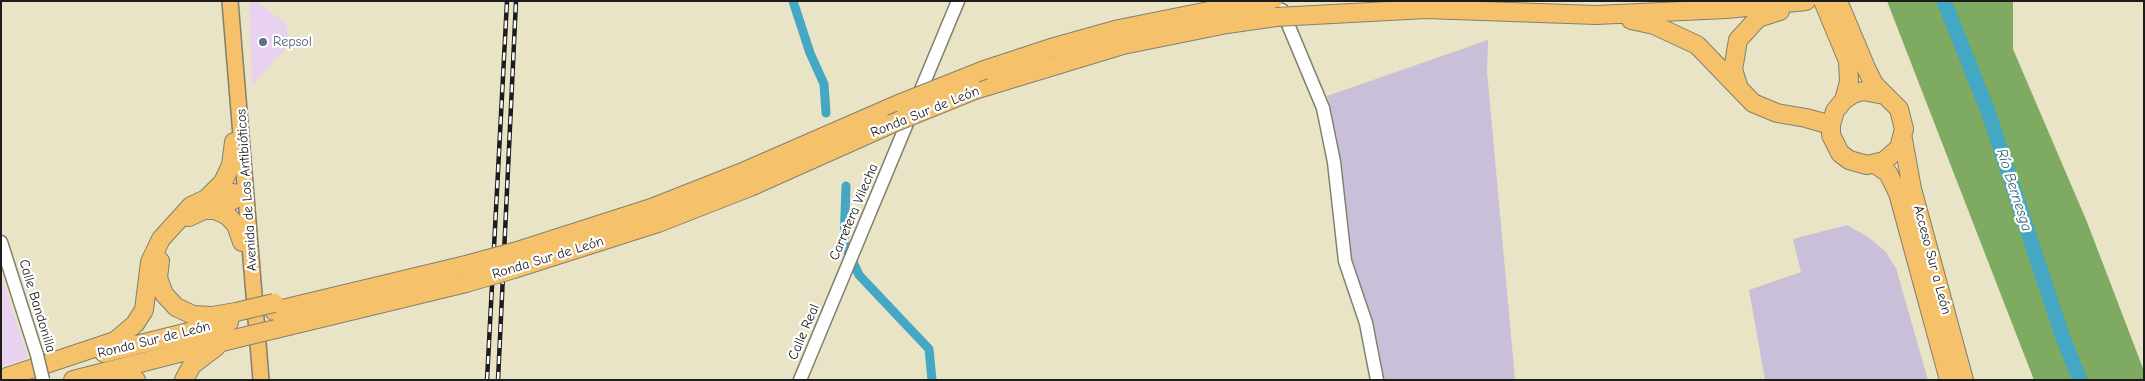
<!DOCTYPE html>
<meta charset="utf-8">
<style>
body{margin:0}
#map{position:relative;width:2145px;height:381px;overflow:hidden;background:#e9e4c5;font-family:"Comic Neue",sans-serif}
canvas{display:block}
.frame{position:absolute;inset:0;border:2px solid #1c1c1c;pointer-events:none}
</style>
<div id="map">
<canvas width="2145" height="381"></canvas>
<div class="frame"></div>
</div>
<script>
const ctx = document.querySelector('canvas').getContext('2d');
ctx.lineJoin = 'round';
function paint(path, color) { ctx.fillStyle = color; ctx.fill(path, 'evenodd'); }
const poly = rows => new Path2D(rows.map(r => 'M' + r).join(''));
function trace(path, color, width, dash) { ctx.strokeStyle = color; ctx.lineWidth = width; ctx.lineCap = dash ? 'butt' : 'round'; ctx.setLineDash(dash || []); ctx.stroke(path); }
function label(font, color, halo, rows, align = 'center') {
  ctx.font = font + ' "Comic Neue",sans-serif'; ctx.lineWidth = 4.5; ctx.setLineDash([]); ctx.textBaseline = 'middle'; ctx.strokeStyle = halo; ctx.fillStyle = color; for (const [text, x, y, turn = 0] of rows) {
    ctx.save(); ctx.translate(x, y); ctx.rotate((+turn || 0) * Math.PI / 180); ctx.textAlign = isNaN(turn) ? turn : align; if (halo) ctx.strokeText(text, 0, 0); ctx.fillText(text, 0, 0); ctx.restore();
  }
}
paint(poly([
 [249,1,256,1,287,24,288,45,252,86],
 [1,275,28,358,1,367]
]), '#e8d2ef');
paint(poly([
 [1488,40,1487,71,1515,380,1384,380,1378,348,1353,268,1330,105,1327,96],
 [1847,225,1868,237,1885,251,1896,268,1928,380,1765,380,1749,290,1801,272,1793,239]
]), '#c9bfd8');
paint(poly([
 [1887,1,2013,1,2013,49,2087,222,2144,371,2144,380,2034,380]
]), '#7eaa61');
trace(poly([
 [793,1,810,53,824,84,826,113],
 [846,186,844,243,859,275,929,349,932,380]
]), '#44a7c4', 9);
trace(poly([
 [1944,1,1988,111,2063,338,2080,380]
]), '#44a7c4', 15);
const minor = poly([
 [1282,10,1323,108,1334,162,1345,261,1366,323,1377,380],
 [1,242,37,355],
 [800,380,958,1]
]);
const major = poly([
 [230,1,261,380]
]);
const highway = poly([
 [1823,1,1848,61,1849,82,1844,100],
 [1838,1,1867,70,1874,84,1899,109,1904,129,1899,148,1884,161,1867,165,1849,160,1840,153,1831,135,1831,125,1835,111,1844,100,1853,94,1863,91,1884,95],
 [1295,16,1426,9,1596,15,1727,9,1806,1],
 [1631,20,1654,25,1697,45,1753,103,1777,113,1806,118,1831,125],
 [984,70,1051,48,1119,29,1224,8,1273,1],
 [1738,85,1733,70,1738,40,1758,18,1780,11],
 [975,90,1123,45,1227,24,1276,17],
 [1903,139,1912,189,1964,380],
 [1875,164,1888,173,1898,193,1949,380],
 [215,210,233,200,238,194,224,191,216,192],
 [189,217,204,210,215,210,228,216,236,225,242,242],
 [514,252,651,208,745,171,901,103],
 [160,261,158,278,164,294,176,307,193,315,212,316,236,312],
 [514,269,658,223,750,187,891,124],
 [274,311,466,265],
 [276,329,466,283],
 [104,353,229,322],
 [1,379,115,341,135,324,144,310,150,262,161,239,191,206,206,199,223,182,231,165,234,142],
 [104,379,116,377,136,380],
 [73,380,238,338],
 [184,380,192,365,216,347]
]);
trace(minor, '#828070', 15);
trace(major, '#828070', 18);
trace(highway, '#828070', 20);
trace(minor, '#fff', 12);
trace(major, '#f5c16b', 15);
trace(highway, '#f5c16b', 18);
const rail = poly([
 [487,380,507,1],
 [498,380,516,1]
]);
trace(rail, '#1c1c1c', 4.5);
trace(rail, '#fff', 2.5, [8]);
const minorBridge = poly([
 [37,355,43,380]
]);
const highwayBridge = poly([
 [1276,17,1295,16],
 [901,103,984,70],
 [891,124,975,90],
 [466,265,514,252],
 [466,283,514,269],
 [236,312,274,303],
 [238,338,276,329]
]);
trace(minorBridge, '#828070', 15, []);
trace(highwayBridge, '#828070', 20, []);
trace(minorBridge, '#fff', 12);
trace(highwayBridge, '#f5c16b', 18);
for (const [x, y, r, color] of [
 [263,42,5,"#5c6f8a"]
]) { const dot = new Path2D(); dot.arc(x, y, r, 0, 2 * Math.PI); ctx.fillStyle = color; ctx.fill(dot); trace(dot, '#fff', 2); }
label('14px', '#4e5e75', '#fff', [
 ["Repsol",273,42]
], 'left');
label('14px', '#1c1c1c', '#fff', [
 ["Ronda Sur de León",925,112,-22],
 ["Avenida de Los Antibióticos",247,190,-94],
 ["Carretera Vilecha",854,212,-67],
 ["Ronda Sur de León",548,258,-17],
 ["Acceso Sur a León",1932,260,75],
 ["Calle Bandonilla",37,306,73],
 ["Calle Real",804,332,-67],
 ["Ronda Sur de León",154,340,-14]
]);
label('italic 15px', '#306270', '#fff', [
 ["Río Bernesga",2014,190,72]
]);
</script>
